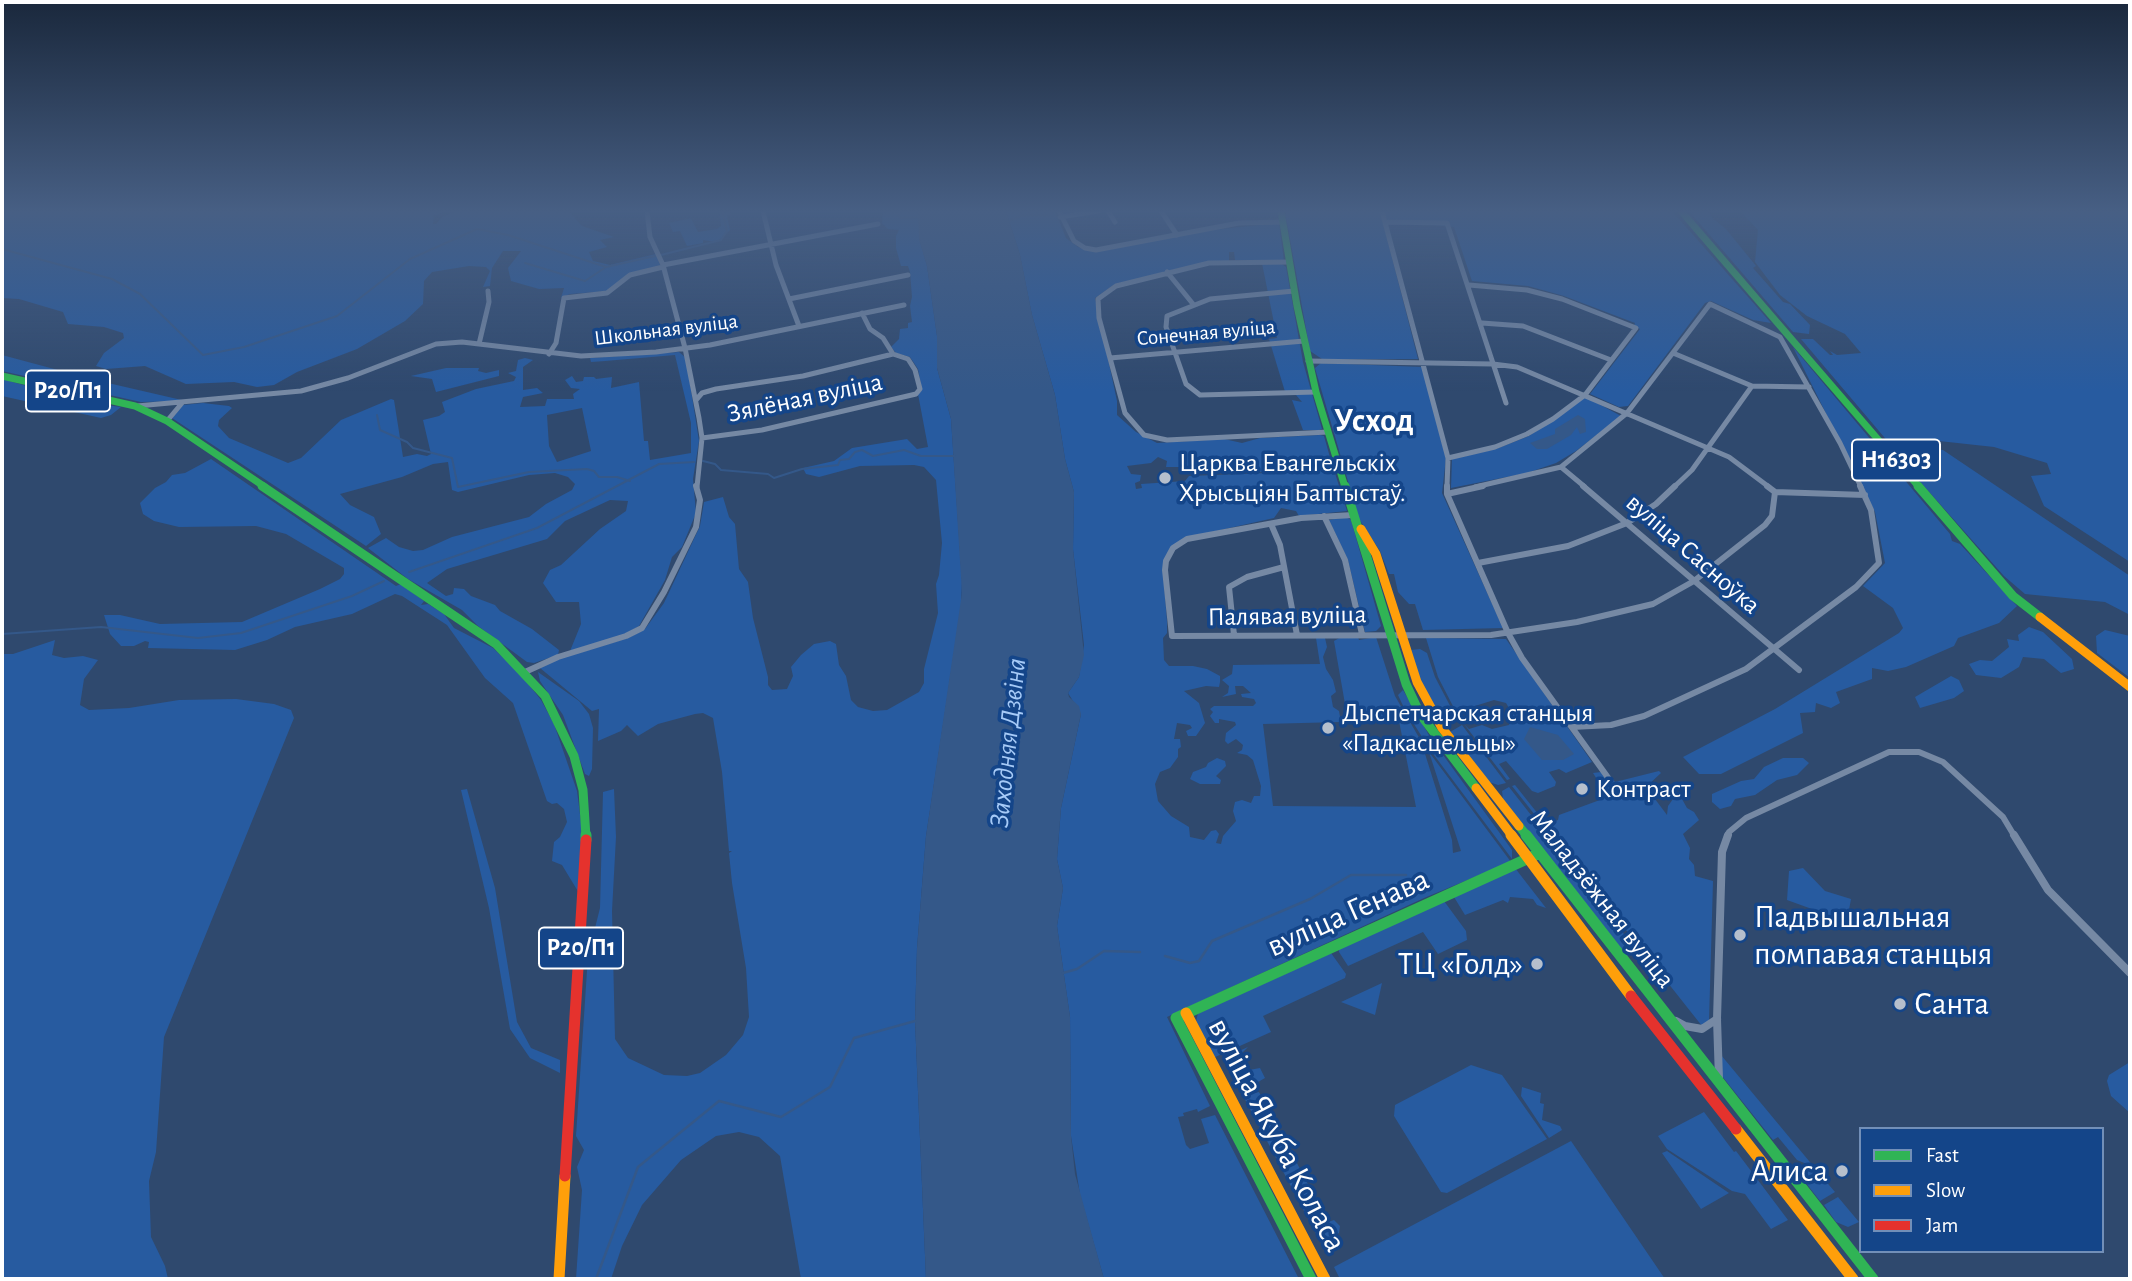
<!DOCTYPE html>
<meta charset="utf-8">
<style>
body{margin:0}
#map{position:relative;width:2132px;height:1281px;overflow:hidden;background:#2f496e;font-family:"Alegreya Sans",sans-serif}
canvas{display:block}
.frame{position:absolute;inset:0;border:4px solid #fff;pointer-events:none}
.legend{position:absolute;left:1859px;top:1127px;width:245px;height:126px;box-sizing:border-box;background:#144589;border:2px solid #728fb8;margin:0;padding:9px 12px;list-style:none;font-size:21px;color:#fff}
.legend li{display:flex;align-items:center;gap:14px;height:35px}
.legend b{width:35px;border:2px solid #728fb8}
</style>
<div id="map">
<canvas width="2132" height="1281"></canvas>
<div class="frame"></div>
<ul class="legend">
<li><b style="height:9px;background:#30b455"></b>Fast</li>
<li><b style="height:9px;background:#ff9f0a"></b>Slow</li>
<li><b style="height:9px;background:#e5322d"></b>Jam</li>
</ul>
</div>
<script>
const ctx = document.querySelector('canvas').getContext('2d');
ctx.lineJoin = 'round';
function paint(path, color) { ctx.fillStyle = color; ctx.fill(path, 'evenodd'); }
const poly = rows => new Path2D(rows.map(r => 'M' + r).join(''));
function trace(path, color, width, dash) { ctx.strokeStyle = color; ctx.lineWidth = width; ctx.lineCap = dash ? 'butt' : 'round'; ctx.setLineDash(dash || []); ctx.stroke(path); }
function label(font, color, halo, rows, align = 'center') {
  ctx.font = font + ' "Alegreya Sans",sans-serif'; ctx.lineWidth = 7; ctx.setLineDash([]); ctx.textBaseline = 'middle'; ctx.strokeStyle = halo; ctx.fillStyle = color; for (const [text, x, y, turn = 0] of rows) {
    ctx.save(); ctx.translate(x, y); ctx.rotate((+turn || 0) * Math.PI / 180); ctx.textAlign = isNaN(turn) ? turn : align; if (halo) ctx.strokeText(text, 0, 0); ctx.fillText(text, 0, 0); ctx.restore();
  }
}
paint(poly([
 [11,211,441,211,443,213,434,215,433,224,436,224,443,216,458,211,569,211,582,226,614,237,600,240,607,247,589,252,593,261,610,265,656,254,661,267,635,272,609,291,570,294,561,298,564,288,539,289,511,281,508,268,521,251,503,251,492,268,490,286,483,287,490,271,486,267,469,266,432,272,424,281,423,304,405,321,357,349,297,372,274,385,257,387,234,382,186,384,145,366,106,369,96,366,104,353,124,338,123,333,104,327,68,324,63,312,19,299,2,298,2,213],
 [719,211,730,211,731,215,727,216,730,230,717,242,703,240,703,243,687,246,680,231,673,232,669,223,691,218,698,232,717,229,721,226],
 [883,211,918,211,920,217,919,238,927,266,937,336,937,368,951,419,962,581,961,607,926,836,917,948,915,1021,926,1279,801,1279,780,1156,759,1137,739,1132,716,1136,681,1160,642,1205,622,1246,611,1279,576,1279,582,1190,577,1167,584,1150,576,1136,588,956,600,908,603,792,614,789,616,837,612,911,615,1039,628,1058,664,1075,687,1076,700,1073,726,1055,743,1035,749,1017,746,968,732,883,729,853,732,851,729,851,722,772,713,718,703,713,695,714,658,724,638,736,627,725,621,731,598,741,599,709,592,711,540,668,558,659,628,638,645,629,664,603,700,526,704,502,723,497,729,517,735,524,739,569,748,582,753,618,768,677,768,685,772,690,787,689,793,676,791,667,801,655,814,644,830,641,836,644,839,665,846,676,851,700,858,707,873,711,887,710,919,692,924,683,924,669,938,613,936,584,939,575,942,543,936,480,924,467,914,465,860,466,819,477,806,474,803,468,834,461,852,448,907,439,917,449,928,447,918,394,922,390,918,369,910,357,896,353,891,347,899,339,900,329,908,328,908,323,912,322,910,306,912,297,910,272,908,266,901,266,896,248,896,236,899,230,888,229,882,223],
 [1006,211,1055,211,1066,238,1078,247,1096,251,1203,231,1279,223,1284,261,1235,260,1234,252,1229,252,1229,261,1115,284,1095,298,1117,401,1117,415,1136,432,1157,443,1224,439,1242,443,1260,438,1320,435,1324,436,1331,461,1329,464,1266,472,1188,474,1179,467,1166,467,1167,461,1158,457,1151,463,1127,466,1131,474,1141,475,1140,481,1135,483,1136,489,1142,488,1141,484,1185,481,1189,476,1267,473,1327,466,1334,470,1347,511,1299,516,1296,511,1281,508,1274,518,1185,538,1170,549,1163,570,1167,622,1167,633,1163,638,1164,660,1169,666,1193,666,1207,669,1220,676,1220,682,1219,687,1206,686,1184,691,1199,703,1205,723,1196,736,1188,736,1186,731,1192,728,1190,725,1177,723,1174,739,1180,739,1181,747,1178,749,1178,757,1170,768,1160,772,1155,784,1158,801,1171,816,1189,827,1190,837,1204,840,1211,831,1216,830,1219,834,1216,843,1221,844,1223,836,1236,821,1233,811,1235,802,1242,800,1251,803,1254,796,1260,796,1261,786,1253,760,1247,755,1237,753,1242,750,1243,745,1236,739,1228,744,1225,741,1226,733,1236,725,1235,722,1219,719,1219,723,1215,723,1210,716,1213,712,1210,709,1214,706,1253,706,1256,703,1254,699,1242,697,1241,694,1251,693,1243,686,1235,686,1236,694,1222,697,1228,693,1229,686,1222,680,1232,674,1233,665,1320,664,1316,638,1325,638,1327,647,1323,657,1326,669,1333,680,1336,692,1331,696,1333,707,1339,711,1341,722,1263,724,1273,806,1416,807,1399,721,1348,721,1334,641,1341,637,1358,637,1359,640,1376,637,1395,696,1421,741,1452,840,1453,853,1461,851,1429,752,1511,862,1424,898,1167,1017,1210,1106,1198,1112,1197,1109,1183,1113,1184,1116,1178,1117,1186,1145,1190,1149,1209,1143,1201,1119,1215,1115,1299,1279,1104,1279,1080,1195,1071,1136,1070,1017,1057,926,1063,888,1057,859,1061,808,1081,714,1068,693,1079,677,1084,645,1073,549,1074,492,1065,459,1055,395,1032,315,1020,255],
 [1285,211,1380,211,1418,359,1322,359,1310,351],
 [1384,211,1672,211,1771,323,1753,320,1711,301,1705,303,1628,406,1619,407,1590,394,1640,329,1634,326,1635,323,1564,296,1528,286,1472,281,1454,227,1387,220],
 [1689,211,1710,211,1711,217,1726,229,1756,266,1753,268,1783,302,1790,304,1810,325,1809,334,1793,332],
 [1740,211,2130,211,2130,562,2044,506,2031,476,2051,474,2047,463,1994,447,1939,441,1939,447,1895,450,1801,339,1813,339,1830,355,1833,355,1830,351,1837,355,1861,353,1845,334,1807,316,1780,295,1755,262,1758,230],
 [1262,263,1282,264,1286,267,1303,362,1322,429,1319,430,1303,430,1292,400,1302,402,1296,395,1286,395,1269,339,1277,338],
 [1793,347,1950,534,1952,541,1960,544,2017,606,1999,623,1958,638,1954,646,1906,667,1888,671,1872,668,1872,679,1836,692,1840,703,1831,708,1816,703,1815,712,1800,713,1803,733,1721,774,1699,774,1683,757,1775,709,1899,633,1903,628,1893,608,1863,586,1885,563,1875,512],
 [679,352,686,358,699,441,693,479,696,513,682,547,672,557,665,580,639,626,626,634,570,651,581,624,579,602,556,602,543,583,550,570,561,565,600,529,626,511,628,501,610,500,565,521,547,539,447,569,427,583,446,596,453,594,454,588,464,589,471,596,495,605,500,611,532,629,559,650,558,655,534,663,527,662,478,626,462,610,408,579,368,548,386,538,399,547,413,551,423,550,452,537,529,517,546,504,572,490,575,484,568,477,555,473,529,475,458,492,452,490,448,462,433,464,402,477,340,494,350,505,374,517,381,534,366,546,172,418,183,405,203,403,229,406,232,408,219,420,218,426,229,438,288,463,301,458,341,420,391,399,394,400,403,457,417,454,427,456,431,454,423,420,439,416,445,412,442,402,476,389,514,381,516,377,508,373,516,371,518,360,525,358,533,360,523,367,523,390,537,388,543,393,523,397,520,407,545,406,547,399,574,399,573,394,580,389,571,388,565,380,572,376,576,382,583,381,584,377,594,377,596,379,612,377,611,388,639,382,644,441,648,441,650,460,691,453,691,423,675,355,605,361,591,362,590,358],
 [582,408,591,451,557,462,549,446,547,415],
 [2,355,95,380,186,401,141,402,2,371],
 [1321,363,1422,367,1446,458,1442,493,1503,628,1423,630,1415,604,1409,604,1398,592,1394,574,1389,574,1380,551,1359,519,1315,368],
 [446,368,479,368,478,371,486,373,499,370,499,376,436,392,432,379,411,376],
 [2,379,83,402,121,407,111,415,101,418,2,396],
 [1583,398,1588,398,1621,416,1576,451,1556,463,1527,473,1451,488,1452,459,1496,449,1529,436],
 [1934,449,1943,450,2130,576,2130,615,2105,602,2025,594,2004,576,1899,458,1911,453],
 [211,459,396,586,401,584,424,601,421,605,428,604,444,614,454,628,493,648,521,675,541,700,554,724,577,791,582,830,579,893,562,865,552,861,554,842,560,837,567,822,564,809,557,803,552,804,547,801,513,703,485,678,447,625,402,596,395,594,352,614,295,627,267,640,235,650,148,648,149,642,145,641,134,646,121,646,110,634,104,615,120,615,160,624,242,622,320,589,340,579,344,574,344,568,286,534,256,526,179,527,154,521,143,514,140,503,155,488,166,482,172,475,185,473],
 [1346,517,1351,520,1381,626,1376,631,1365,632,1348,560,1329,520],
 [2029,627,2043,632,2072,659,2074,669,2061,673,2044,659,2023,657,2019,667,2001,678,1976,675,1969,664,1980,660,1992,661,2009,647,2007,639,2019,641,2018,635],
 [2105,630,2130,636,2130,678,2097,653,2096,636],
 [1426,638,1506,639,1592,762,1566,773,1559,769,1549,772,1556,782,1555,786,1538,793,1532,791,1506,761,1499,764,1510,779,1507,780,1464,724,1469,729,1482,725,1492,729,1509,725,1513,715,1506,703,1494,700,1456,712,1438,677],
 [55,640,52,655,64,658,83,656,98,660,84,679,80,705,89,710,129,708,179,700,236,699,274,704,291,710,294,718,164,1037,156,1152,149,1181,151,1237,165,1266,168,1279,2,1279,2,654,13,654],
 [1420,649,1427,653,1435,677,1458,721,1444,723,1420,680,1411,650],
 [538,672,579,701,589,714,593,728,592,769,589,776,585,774,563,715,540,681],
 [1951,676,1959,680,1964,691,1954,698,1920,708,1915,697],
 [1403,690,1430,737,1512,850,1512,859,1431,751,1405,710,1398,695],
 [1462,725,1506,783,1498,785,1489,782,1450,732],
 [1217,758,1225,761,1226,766,1216,776,1221,780,1220,784,1200,784,1190,779,1193,772,1206,767,1208,763],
 [1783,758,1803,758,1809,763,1797,775,1777,780,1755,795,1735,799,1731,806,1720,809,1712,802,1712,794,1741,781,1754,779,1764,767],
 [1659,771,1661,773,1646,787,1667,815,1668,806,1673,799,1682,799,1687,808,1694,812,1699,820,1683,834,1690,848,1689,859,1694,865,1695,876,1713,881,1709,1022,1702,1026,1512,786,1515,785,1546,824,1558,820,1559,815,1608,797,1593,773,1601,772,1608,781,1613,779,1615,782],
 [1509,787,1623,932,1630,954,1627,956,1503,799,1502,791],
 [467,789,495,888,517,1022,531,1048,560,1060,560,1073,530,1058,510,1029,489,908,461,790],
 [1515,868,1546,908,1537,905,1533,899,1510,897,1508,903,1503,900,1465,915,1454,897],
 [1803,868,1825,891,1851,899,1849,910,1843,916,1834,917,1787,900,1789,871],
 [1444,901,1466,931,1467,940,1438,954,1423,932,1348,966,1339,952,1339,949],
 [1331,953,1346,974,1345,978,1263,1016,1271,1032,1213,1058,1196,1022,1198,1013],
 [1382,983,1375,1015,1341,1002],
 [1248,1047,1241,1054,1249,1070,1260,1068,1265,1078,1251,1086,1255,1093,1259,1092,1285,1141,1291,1139,1294,1145,1289,1148,1328,1222,1334,1220,1340,1226,1339,1233,1321,1243,1223,1058],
 [1721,1055,1814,1167,1797,1160,1778,1137,1773,1140,1722,1076],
 [2130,1062,2130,1113,2111,1096,2107,1081,2109,1075],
 [1471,1065,1502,1075,1547,1139,1447,1193,1441,1192,1394,1116,1395,1105],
 [1522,1087,1541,1093,1540,1103,1544,1104,1542,1120,1560,1126,1562,1130,1549,1138,1521,1096],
 [1704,1112,1734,1152,1736,1151,1788,1220,1771,1229,1745,1194,1732,1191,1667,1149,1658,1136],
 [1571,1141,1665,1279,1340,1279,1334,1267],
 [1667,1151,1729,1193,1701,1209,1662,1153],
 [1798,1164,1817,1171,1835,1192,1820,1201,1795,1169],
 [1838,1197,1859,1222,1848,1227,1836,1222,1824,1205]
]), '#275ba0');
paint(poly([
 [918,211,1006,211,1020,255,1032,315,1055,395,1065,459,1074,492,1073,549,1084,655,1079,677,1068,693,1069,697,1079,706,1081,714,1061,808,1057,859,1063,888,1057,926,1070,1017,1071,1136,1075,1174,1104,1279,926,1279,915,1021,917,948,926,836,962,593,951,419,937,368,937,336,927,266,919,239],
 [1578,415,1585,419,1586,432,1580,434,1577,427,1571,435,1547,449,1537,449,1530,443,1555,434,1555,429],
 [1530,727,1558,735,1574,754,1563,760,1542,760,1524,739]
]), '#345889');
trace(poly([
 [894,211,901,218,921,217],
 [1009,221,1023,215,1049,215],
 [2,249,112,279,140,294,203,355,244,347,337,316,410,259,477,229,508,235,606,267,655,256],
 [661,255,721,240,727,231,722,211],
 [525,263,585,281,606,267],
 [377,415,380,430,407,442,413,448,452,458,458,487,529,472,587,469,594,471,599,477,617,477,630,481],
 [703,461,715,464,721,470,768,474,774,478,802,469,838,465,840,460,849,459,855,452,862,450,873,456,904,450,921,456,955,456],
 [409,572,537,528,659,464,694,462],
 [2,634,101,627,198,638,241,633,352,596,384,581]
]), '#345889', 2);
trace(poly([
 [1165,956,1190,963,1199,961,1212,941,1310,899,1351,875,1406,875],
 [1063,973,1077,969,1104,951,1140,952],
 [596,1279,638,1167,719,1101,781,1117,830,1087,854,1038,915,1021]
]), '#345889', 2.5);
trace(poly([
 [647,211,650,237,663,265,685,348,699,418,702,438,697,487],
 [763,211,776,265,799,326],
 [1059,211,1074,241,1085,248,1096,250,1239,223,1283,222],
 [1108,211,1115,222],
 [1161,211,1177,235],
 [1382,211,1448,458,1447,487],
 [1060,217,1099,211],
 [1385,222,1447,223,1506,403],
 [1290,262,1209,263,1116,286,1098,299,1099,318,1125,413,1144,435,1167,440,1328,432],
 [663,265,878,224],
 [1167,272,1193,304],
 [1294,291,1210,299,1167,316,1166,327,1186,384,1200,395,1316,392],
 [789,299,908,275],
 [1482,323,1523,326,1611,360],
 [479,344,489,302,488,291],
 [1673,353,1752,386],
 [549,354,556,343,564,298,607,293,630,275,663,267],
 [1110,358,1304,341],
 [1308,361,1493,364,1517,367,1729,457,1769,487],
 [696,400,702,393,716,389,803,376,893,354],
 [137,406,301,391,348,378,436,344,462,342,581,356,656,352,710,345,904,305],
 [167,421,182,403],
 [702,438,762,430,916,394,920,389,915,370,908,359,893,354,883,338,870,329,862,313],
 [1448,458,1495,447,1527,434,1553,419,1585,395,1636,328,1562,299,1527,290,1469,285],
 [1561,467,1585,487],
 [1475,487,1561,467,1627,413,1710,304,1780,337,1840,443,1861,487],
 [1674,487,1692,470,1752,386,1809,387]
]), '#7689a4', 5);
trace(poly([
 [1483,486,1447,494,1508,633,1522,658,1609,779],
 [1583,486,1799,670],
 [1767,486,1775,492],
 [1447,494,1447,486],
 [1353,515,1301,518,1187,539,1173,548,1166,561,1165,570,1172,636,1491,635,1577,622,1653,604,1694,581,1765,525,1772,516,1775,492,1865,495],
 [1324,516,1345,560,1362,634],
 [1271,524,1280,545,1297,635],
 [1478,563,1568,546,1627,523,1656,504,1675,486],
 [1234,635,1229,587,1247,577,1284,567],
 [525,672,558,657,626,636,642,628,664,592,696,527,700,500,696,486],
 [1572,727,1611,725,1644,716,1746,669,1856,587,1879,563,1871,510,1860,486],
 [1727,837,1729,832,1746,818,1889,752,1919,752,1943,762,2003,817,2015,837]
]), '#7689a4', 6);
trace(poly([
 [2014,835,2048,890,2130,973],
 [1676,1021,1685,1026,1702,1029,1717,1019],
 [1719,1079,1717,1019,1722,852,1728,835]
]), '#7689a4', 8);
trace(poly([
 [1281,211,1297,306,1316,392,1345,487],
 [1681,211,1919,487],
 [2,376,135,406,167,421,265,487]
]), '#30b455', 7);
trace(poly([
 [262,486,496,644,545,696,574,756,583,790,586,837],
 [1345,486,1406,684,1420,714,1476,788],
 [1918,486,2013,596,2040,617],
 [1519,826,1528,837]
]), '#30b455', 9);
trace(poly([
 [586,835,586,840],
 [1526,835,1873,1279],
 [1311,1279,1176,1018,1540,853]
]), '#30b455', 11);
trace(poly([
 [1361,529,1376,554,1417,682,1442,728,1519,826],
 [2040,617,2130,687],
 [1476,788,1513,837]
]), '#ff9f0a', 9);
trace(poly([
 [1511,835,1631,996],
 [1186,1013,1325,1279],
 [1736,1129,1853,1279],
 [559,1279,565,1176]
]), '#ff9f0a', 11);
trace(poly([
 [1631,996,1736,1129],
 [565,1176,586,840]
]), '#e5322d', 11);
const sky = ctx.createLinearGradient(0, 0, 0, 391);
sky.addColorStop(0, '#1a283c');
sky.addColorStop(0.54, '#475f84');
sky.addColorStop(1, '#475f8400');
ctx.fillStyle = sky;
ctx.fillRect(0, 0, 2132, 391);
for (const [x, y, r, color] of [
 [1165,478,7,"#b6bfcc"],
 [1328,728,7,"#b6bfcc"],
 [1582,789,7,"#b6bfcc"],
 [1740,935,7,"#b6bfcc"],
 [1537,964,7,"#b6bfcc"],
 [1900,1004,7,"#b6bfcc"],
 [1842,1171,7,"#b6bfcc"]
]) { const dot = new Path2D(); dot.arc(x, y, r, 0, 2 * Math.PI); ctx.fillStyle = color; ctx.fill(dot); trace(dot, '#144589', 2.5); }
label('21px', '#fff', '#144589', [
 ["Школьная вуліца",666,330,-7],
 ["Сонечная вуліца",1206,333,-5]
]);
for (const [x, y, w] of [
 [68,391,84],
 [1896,460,88],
 [581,948,84]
]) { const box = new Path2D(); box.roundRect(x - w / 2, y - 20.5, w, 41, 5); ctx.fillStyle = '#144589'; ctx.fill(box); trace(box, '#fff', 2); }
label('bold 24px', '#fff', null, [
 ["Р20/П1",68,391],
 ["Н16303",1896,460],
 ["Р20/П1",581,948]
]);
label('26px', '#fff', '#144589', [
 ["Зялёная вуліца",805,398,-12],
 ["вуліца Сасноўка",1693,554,41],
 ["Палявая вуліца",1287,616,-1],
 ["Маладзёжная вуліца",1602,899,52]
]);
label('26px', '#fff', '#144589', [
 ["Царква Евангельскіх",1179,463],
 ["Хрысьціян Баптыстаў.",1179,493],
 ["Дыспетчарская станцыя",1342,713],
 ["«Падкасцельцы»",1342,743],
 ["Контраст",1596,789]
], 'left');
label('italic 28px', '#a6caf7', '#144589', [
 ["Заходняя Дзвіна",1008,743,-84]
]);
label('32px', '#fff', '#144589', [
 ["вуліца Генава",1348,913,-24],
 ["вуліца Якуба Коласа",1277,1135,62]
]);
label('32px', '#fff', '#144589', [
 ["Падвышальная",1754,917],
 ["помпавая станцыя",1754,954],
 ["ТЦ «Голд»",1523,964,"right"],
 ["Санта",1914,1004],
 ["Алиса",1828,1171,"right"]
], 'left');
label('bold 33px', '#fff', '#144589', [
 ["Усход",1374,421]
]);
</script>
